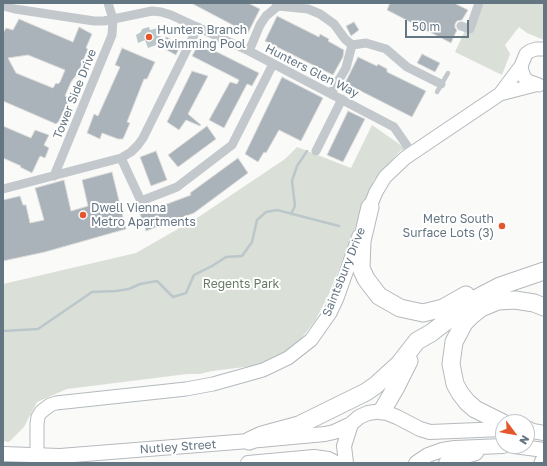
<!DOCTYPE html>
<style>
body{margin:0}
#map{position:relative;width:547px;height:466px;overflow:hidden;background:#fafaf8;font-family:"Golos Text",sans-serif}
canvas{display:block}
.frame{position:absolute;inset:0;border:4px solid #657683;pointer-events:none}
.north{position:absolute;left:495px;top:414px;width:40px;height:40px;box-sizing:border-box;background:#fff;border:1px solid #c1c8cd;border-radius:50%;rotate:122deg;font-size:11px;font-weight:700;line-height:16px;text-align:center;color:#657683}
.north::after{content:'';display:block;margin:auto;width:14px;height:18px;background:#e4572e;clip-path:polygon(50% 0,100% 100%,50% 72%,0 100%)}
.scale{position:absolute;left:405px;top:20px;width:64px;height:18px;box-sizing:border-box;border:2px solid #657683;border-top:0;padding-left:5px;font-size:12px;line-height:14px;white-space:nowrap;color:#657683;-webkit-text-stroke:3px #fff;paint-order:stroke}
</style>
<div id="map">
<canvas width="547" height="466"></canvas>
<div class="frame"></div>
<div class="north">N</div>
<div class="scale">50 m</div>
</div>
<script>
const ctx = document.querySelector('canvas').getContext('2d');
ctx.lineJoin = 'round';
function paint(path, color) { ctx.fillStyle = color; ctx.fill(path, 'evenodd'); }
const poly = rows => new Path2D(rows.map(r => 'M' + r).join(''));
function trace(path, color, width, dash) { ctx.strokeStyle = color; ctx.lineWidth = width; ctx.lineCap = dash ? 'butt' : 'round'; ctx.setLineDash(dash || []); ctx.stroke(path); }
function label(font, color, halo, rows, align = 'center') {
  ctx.font = font + ' "Golos Text",sans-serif'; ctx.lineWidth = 4; ctx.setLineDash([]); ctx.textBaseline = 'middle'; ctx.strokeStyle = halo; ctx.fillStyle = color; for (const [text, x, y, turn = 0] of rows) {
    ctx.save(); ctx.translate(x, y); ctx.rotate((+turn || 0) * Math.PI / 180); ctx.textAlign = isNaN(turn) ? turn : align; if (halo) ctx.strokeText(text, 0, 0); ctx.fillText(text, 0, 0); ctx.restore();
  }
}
paint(poly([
 [478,3,544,3,544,40,527,33,519,27,505,45,510,54,502,75,455,52],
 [372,125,412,153,401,150,374,180,329,294,315,321,296,345,261,365,212,371,200,374,187,374,67,389,37,402,24,427,9,442,3,441,3,284,136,253,197,218,285,159,297,147,351,168]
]), '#dadfd7');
paint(poly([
 [149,27,150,30,158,28,161,38,159,44,148,48,145,40,138,43,136,35,141,32,142,29]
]), '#bbc7cb');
trace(poly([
 [291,214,295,206,292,181,297,166,307,151],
 [3,331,38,329,92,292,116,291,129,289,140,284,157,281,173,297,186,293,194,275,212,266,226,257,242,256,252,242,257,220,266,212,277,210,339,226]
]), '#bbc7cb', 2.5);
const building = poly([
 [191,3,248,3,260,9,248,33,191,3],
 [390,3,454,3,468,10,462,20,457,21,455,24,455,28,457,30,451,43,387,10,390,3],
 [277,16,319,37,320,34,329,39,328,41,344,50,343,57,333,75,265,41,277,16],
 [19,19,73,42,79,27,92,34,86,48,88,49,78,73,71,82,65,96,70,98,59,121,56,124,3,101,3,33,6,28,13,30,19,19],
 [28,55,65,70,60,82,58,84,56,83,53,88,16,73,8,58,28,55],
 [354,22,359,30,351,36,346,26,354,22],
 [166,37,181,44,176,55,161,47,166,37],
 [199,43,259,73,252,86,247,84,224,128,209,120,230,82,237,84,239,80,192,56,199,43],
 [122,48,155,62,147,79,144,79,127,122,130,123,123,139,118,139,102,133,100,139,87,133,94,114,98,116,120,67,115,65,122,48],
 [422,54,440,63,435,72,417,63,422,54],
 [358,57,377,66,378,64,387,69,387,72,426,91,412,117,345,83,358,57],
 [192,71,208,76,188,114,201,125,200,126,186,120,179,130,167,122,192,71],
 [282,77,323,98,301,141,279,130,266,153,264,152,258,162,245,154,282,77],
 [348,111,365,119,343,162,327,155,348,111],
 [3,126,31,138,35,130,49,135,44,145,49,148,45,158,40,156,32,173,20,167,21,166,3,158,3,126],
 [207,126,216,139,178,167,168,155,207,126],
 [156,151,167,180,151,186,140,157,156,151],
 [238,158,248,173,194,213,146,231,140,214,191,195,190,193,238,158],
 [112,172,126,229,45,252,3,261,3,200,20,196,23,205,26,205,30,223,44,220,35,188,64,180,71,211,88,206,82,180,112,172]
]);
paint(building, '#aab3b9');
trace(building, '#dcdcda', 1);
const secondary = poly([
 [539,85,528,81,524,77,522,71,521,66,526,54,530,51,536,49,544,49],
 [500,94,521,66],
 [366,216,376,192,385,177,405,158,500,94,535,85],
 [37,463,37,424,38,417,41,412,50,405,56,403,186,389,213,384,263,370,288,358,311,340,330,313,337,298,359,236]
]);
const primary = poly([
 [527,430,544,433],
 [514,446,544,450],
 [3,454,60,456,249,441,325,434,334,432,351,424,359,417,368,413,382,411,397,417,420,429,430,432,503,429],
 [248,463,314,457,328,459,336,463],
 [346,463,344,446,351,424],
 [416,463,428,455,442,450,455,448,503,446],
 [446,463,459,458,476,453]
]);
const highway = poly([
 [370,207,362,241,361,268,366,279,379,296,400,308,423,313,443,308,466,295],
 [382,411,396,387,409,361],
 [503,423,475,409,467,402,460,393,455,384,451,364,454,342,464,323,472,315,481,308,498,301,515,300,534,303,544,307],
 [527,430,528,430],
 [249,441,262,435,299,425,366,392,376,385,399,364,417,341,431,333,477,298,500,286,544,271],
 [543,463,544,461]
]);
trace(secondary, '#b3babf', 15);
trace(primary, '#b5babe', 16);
trace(highway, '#b4b9bd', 19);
trace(poly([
 [437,92,448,73]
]), '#c3c8cc', 4.5);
trace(poly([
 [276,3,278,6,308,9,320,14,334,24,345,39,352,45,346,68,331,93],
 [3,6,15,9,94,21,104,21,152,11,161,12,171,15,249,51,394,127,412,153],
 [461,26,470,29,479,3],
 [352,45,366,43,386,49,407,67,441,84],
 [249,51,260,25,266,16,278,6],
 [316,151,342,99],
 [121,158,141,201,177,187,232,145,273,64],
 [54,176,112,35,113,19,108,3],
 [3,189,121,158,131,152,138,145,143,138,198,27]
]), '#c3c8cc', 9);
trace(secondary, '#fff', 13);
trace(primary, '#fff', 14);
trace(highway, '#fff', 17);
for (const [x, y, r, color] of [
 [149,37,4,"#e4572e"],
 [83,215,4,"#e4572e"],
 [502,226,4,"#e4572e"]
]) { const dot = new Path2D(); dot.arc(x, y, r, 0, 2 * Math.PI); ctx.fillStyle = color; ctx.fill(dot); trace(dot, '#fff', 1.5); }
label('12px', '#657683', '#fff', [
 ["Hunters Branch",157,30],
 ["Swimming Pool",157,44],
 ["Dwell Vienna",91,208],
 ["Metro Apartments",91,222],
 ["Metro South",494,219,"right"],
 ["Surface Lots (3)",494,233,"right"]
], 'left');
label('12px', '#657683', '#fff', [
 ["Hunters Glen Way",312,71,27],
 ["Tower Side Drive",75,94,-68],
 ["Saintsbury Drive",344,272,-68],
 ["Nutley Street",178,447,-4]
]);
label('12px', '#687a64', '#fff', [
 ["Regents Park",241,284]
]);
</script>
